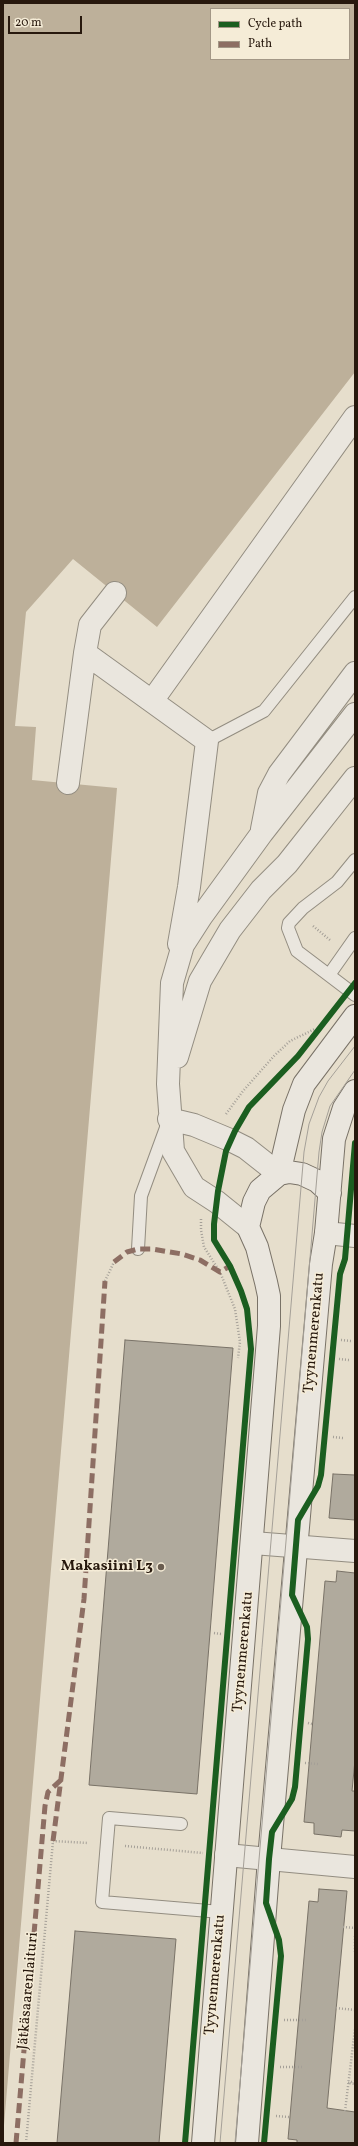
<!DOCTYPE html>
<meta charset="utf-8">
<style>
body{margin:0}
#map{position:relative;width:358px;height:2146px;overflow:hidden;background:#e6decc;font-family:Vollkorn,serif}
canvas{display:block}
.frame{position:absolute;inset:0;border:4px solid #27180d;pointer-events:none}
.legend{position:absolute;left:210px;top:8px;width:140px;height:52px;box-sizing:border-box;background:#f5ecd7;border:1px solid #a39786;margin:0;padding:5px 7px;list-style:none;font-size:12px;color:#27180d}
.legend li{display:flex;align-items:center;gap:8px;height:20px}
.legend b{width:20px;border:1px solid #a39786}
.scale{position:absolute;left:8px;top:16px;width:74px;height:18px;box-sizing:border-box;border:2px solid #27180d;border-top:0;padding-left:5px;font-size:12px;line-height:14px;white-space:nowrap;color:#27180d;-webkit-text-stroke:3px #f5ecd7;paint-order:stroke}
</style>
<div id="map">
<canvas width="358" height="2146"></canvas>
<div class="frame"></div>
<ul class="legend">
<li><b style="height:5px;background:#1b5e20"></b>Cycle path</li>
<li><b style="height:5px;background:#8d6e63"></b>Path</li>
</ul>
<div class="scale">20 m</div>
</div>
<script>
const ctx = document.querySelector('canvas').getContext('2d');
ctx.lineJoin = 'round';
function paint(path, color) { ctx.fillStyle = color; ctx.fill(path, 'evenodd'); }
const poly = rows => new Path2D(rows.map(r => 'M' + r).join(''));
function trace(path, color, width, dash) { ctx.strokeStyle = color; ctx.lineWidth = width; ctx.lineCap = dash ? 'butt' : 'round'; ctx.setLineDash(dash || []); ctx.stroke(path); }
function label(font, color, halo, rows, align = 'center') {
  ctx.font = font + ' Vollkorn,serif'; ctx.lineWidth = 3; ctx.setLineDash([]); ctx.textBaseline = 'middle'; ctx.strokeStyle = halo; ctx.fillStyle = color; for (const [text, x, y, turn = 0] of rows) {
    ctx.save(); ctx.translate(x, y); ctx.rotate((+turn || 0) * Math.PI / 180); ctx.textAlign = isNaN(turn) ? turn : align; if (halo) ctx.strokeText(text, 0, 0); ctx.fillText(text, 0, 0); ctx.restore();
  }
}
paint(poly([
 [3,3,355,3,355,372,157,627,73,559,26,612,15,726,36,727,32,780,117,788,3,2137],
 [211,9,349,9,349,59,211,59]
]), '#bdb09a');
const building = poly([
 [125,1340,233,1348,197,1794,89,1785,125,1340],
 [333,1474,355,1475,355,1520,329,1518,333,1474],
 [337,1571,355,1573,355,1760,352,1791,355,1791,355,1831,342,1830,341,1837,314,1834,314,1823,304,1822,325,1581,336,1582,337,1571],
 [319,1889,347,1891,327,2108,355,2112,355,2143,297,2143,297,2140,288,2139,309,1901,318,1902,319,1889],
 [75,1931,176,1939,159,2143,57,2143,75,1931]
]);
paint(building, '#b0aa9d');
trace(building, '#797267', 1);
const lane = poly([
 [207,741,264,711,355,597],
 [355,860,337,882,303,908,289,923,288,928,297,951,355,995],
 [329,975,355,938],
 [138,1249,141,1196,167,1125],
 [181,1824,109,1818,102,1902,221,1912]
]);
const street = poly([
 [115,593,90,625,85,653,207,741,189,887,179,944],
 [152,701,355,417],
 [68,783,85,653],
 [262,829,269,793,279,774,355,673],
 [177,1057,200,981,230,930,261,890,287,864,355,778],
 [169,1119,194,1125,230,1140,246,1148,279,1174],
 [248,1227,217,1202,194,1187,173,1151,168,1084,172,983,183,945,201,917,262,833,355,714],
 [326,1233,355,1236],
 [253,1543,355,1551],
 [226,1855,355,1867]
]);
const secondary = poly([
 [279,1174,294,1110,304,1084,355,1016],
 [203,2143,269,1326,269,1296,266,1282,257,1247,248,1227,254,1202,260,1190,279,1174,289,1172,302,1174,317,1181,330,1193],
 [247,2143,269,1859,321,1264,326,1233,334,1139,344,1108,355,1091]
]);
trace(lane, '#938d81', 14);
trace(street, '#938d81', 24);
trace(secondary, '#797267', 24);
trace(poly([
 [313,926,330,940],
 [226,1114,243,1091,274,1056,290,1041,315,1029],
 [201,1219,201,1230,204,1247,220,1272,235,1309,240,1342,238,1358],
 [105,1281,114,1262],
 [341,1340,351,1341],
 [339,1359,349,1360],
 [333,1437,343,1438],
 [214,1633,221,1634],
 [308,1723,312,1724],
 [305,1763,318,1764],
 [125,1846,203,1853],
 [343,1927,355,1928],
 [355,1936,355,1954],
 [336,2008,355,2010],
 [284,2020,307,2020],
 [280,2067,303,2067],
 [355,2081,348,2083,355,2084],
 [345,2111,355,2029],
 [276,2116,289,2117],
 [26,2143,53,1841,88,1843]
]), '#a5a098', 2.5, [1, 2]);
trace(lane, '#eae6de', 12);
trace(street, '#eae6de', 22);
trace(secondary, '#eae6de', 22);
trace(poly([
 [220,2143,304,1152,309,1124,319,1097,328,1081,355,1046],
 [235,2143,319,1152,322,1132,330,1106,355,1070]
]), '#a5a098', 1);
trace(poly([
 [114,1262,127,1252,138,1249,152,1249,182,1254,200,1260,220,1272,230,1266],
 [53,1841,84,1599,105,1281],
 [16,2143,45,1806,48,1792,62,1779]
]), '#8d6e63', 5, [10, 5]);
trace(poly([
 [185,2143,251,1349,247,1309,241,1291,230,1266,214,1240,214,1224,218,1191,226,1151,235,1131,249,1107,298,1056,355,983],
 [264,2143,281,1956,279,1940,266,1903,269,1859,272,1832,292,1799,295,1787,308,1639,307,1627,292,1595,298,1520,318,1486,321,1475,340,1274,345,1259,355,1143]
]), '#1b5e20', 6);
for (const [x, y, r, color] of [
 [161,1567,4,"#6a5d50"]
]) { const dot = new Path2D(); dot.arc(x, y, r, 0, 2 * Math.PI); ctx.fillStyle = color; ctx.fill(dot); trace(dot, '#f5ecd7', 1.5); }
label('15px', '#27180d', '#f5ecd7', [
 ["Tyynenmerenkatu",315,1333,-85],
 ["Tyynenmerenkatu",244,1652,-85],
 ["Tyynenmerenkatu",216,1975,-85],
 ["Jätkäsaarenlaituri",29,1991,-85]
]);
label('bold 15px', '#27180d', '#f5ecd7', [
 ["Makasiini L3",153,1567]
], 'right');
</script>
